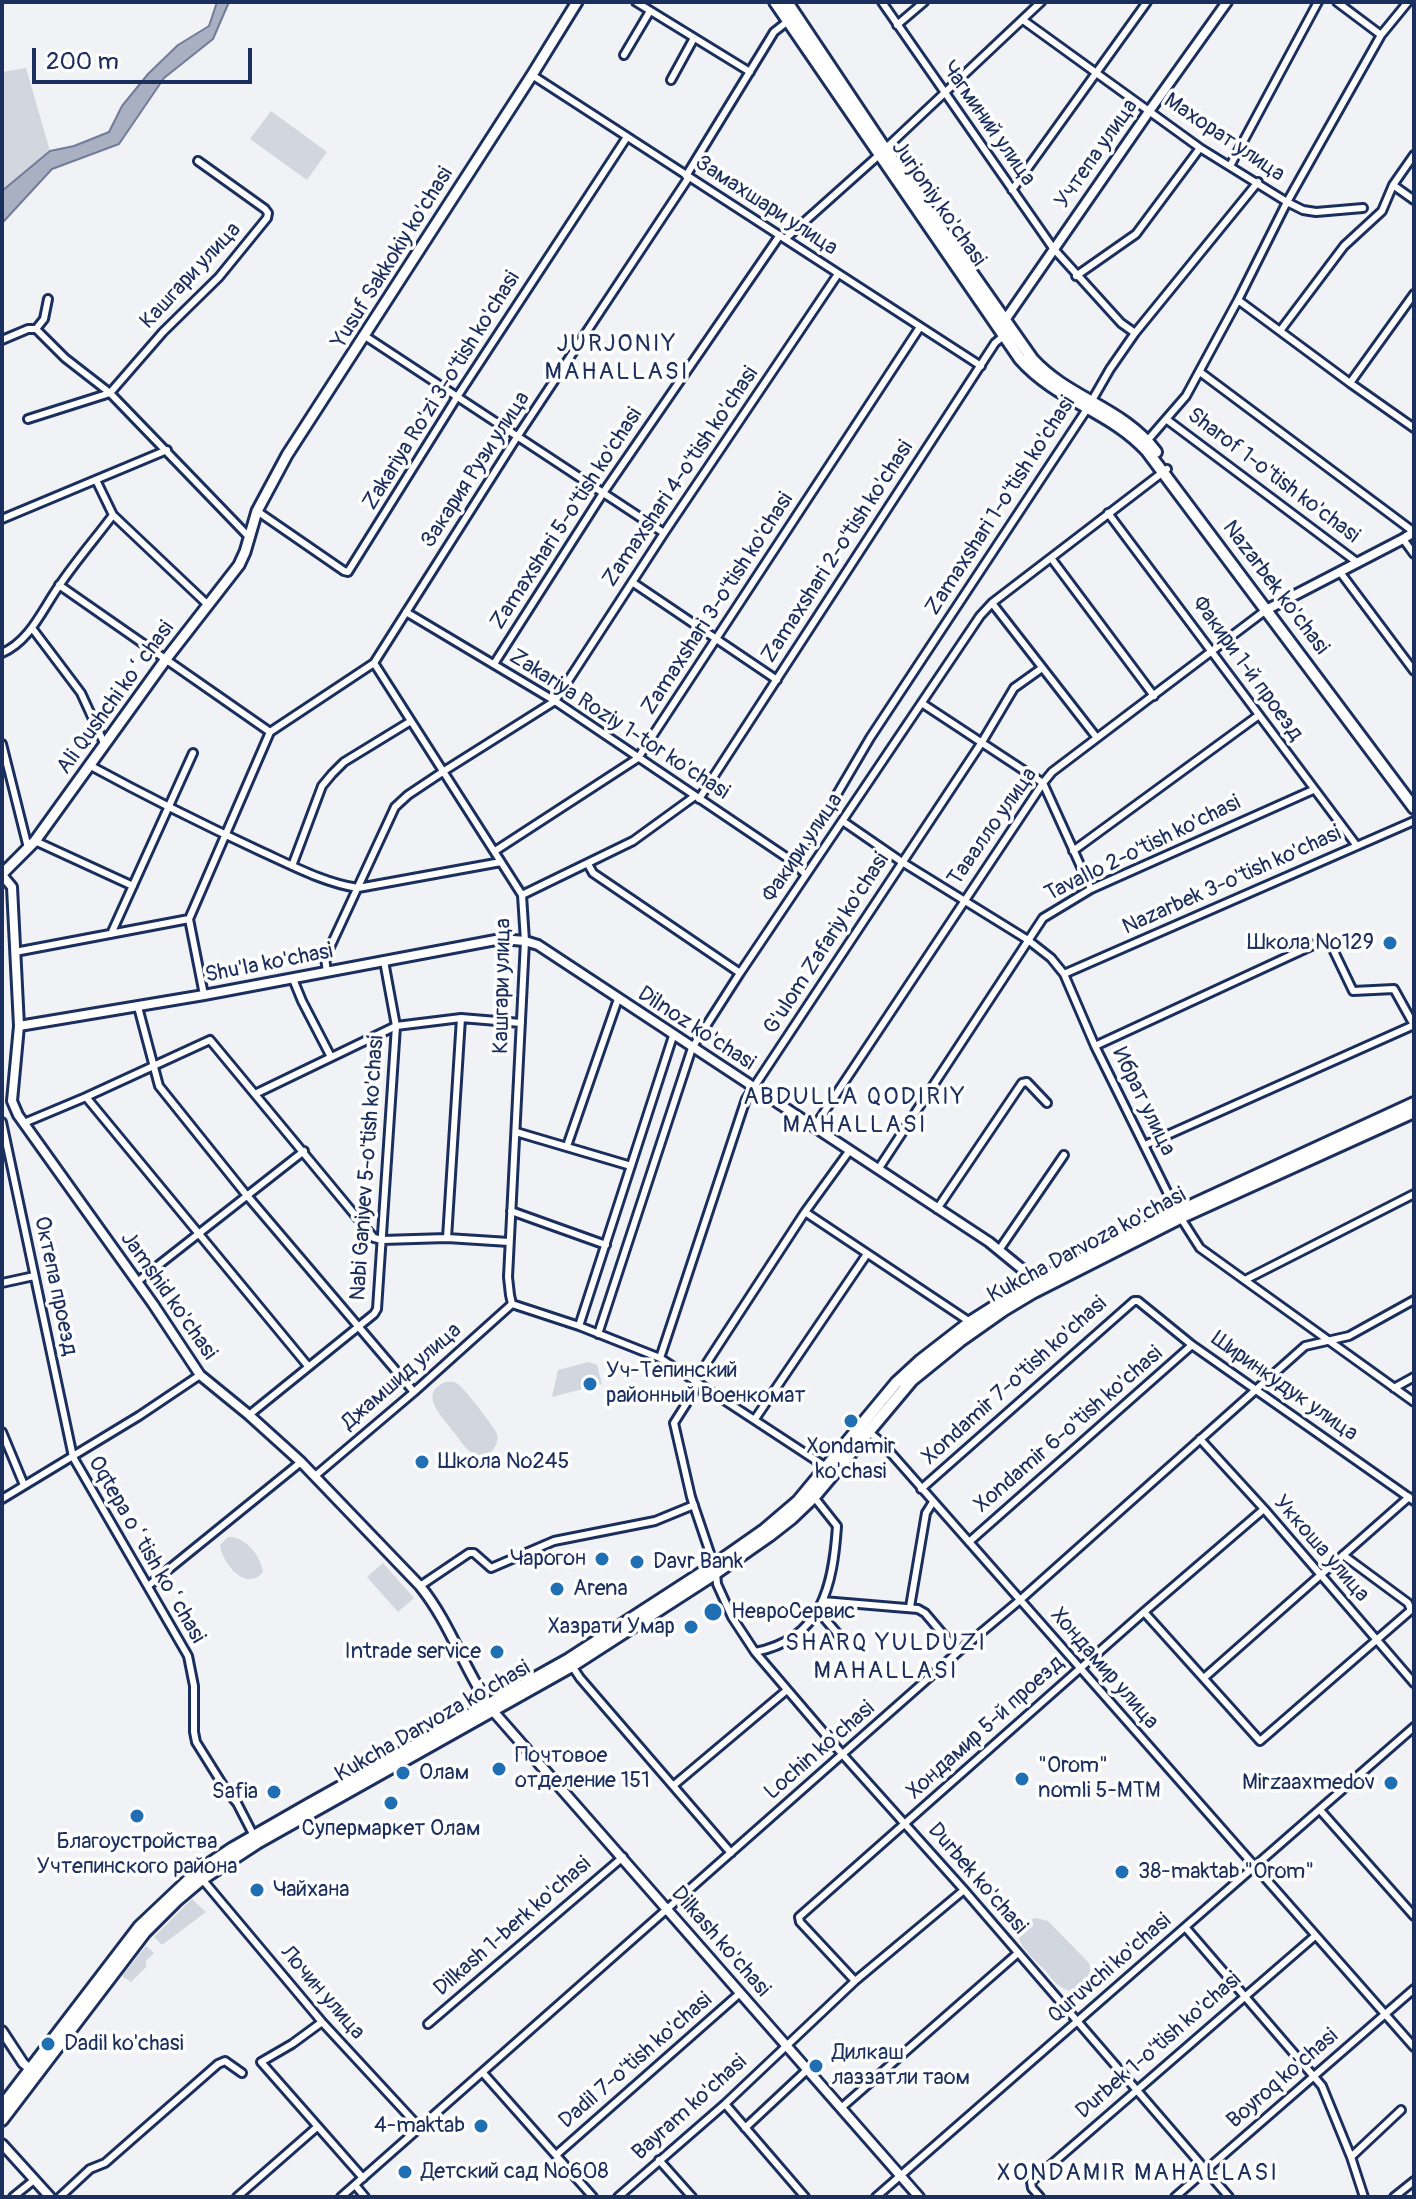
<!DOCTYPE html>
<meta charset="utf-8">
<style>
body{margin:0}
#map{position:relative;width:1416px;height:2199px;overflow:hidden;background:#f1f2f5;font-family:Pangolin,sans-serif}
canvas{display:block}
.frame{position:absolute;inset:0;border:4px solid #1b2f5e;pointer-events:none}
.scale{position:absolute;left:32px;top:48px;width:220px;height:36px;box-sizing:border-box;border:4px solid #1b2f5e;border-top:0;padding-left:10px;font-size:24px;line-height:28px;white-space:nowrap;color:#1b2f5e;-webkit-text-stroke:6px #fff;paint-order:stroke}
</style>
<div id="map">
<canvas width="1416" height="2199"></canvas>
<div class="frame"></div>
<div class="scale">200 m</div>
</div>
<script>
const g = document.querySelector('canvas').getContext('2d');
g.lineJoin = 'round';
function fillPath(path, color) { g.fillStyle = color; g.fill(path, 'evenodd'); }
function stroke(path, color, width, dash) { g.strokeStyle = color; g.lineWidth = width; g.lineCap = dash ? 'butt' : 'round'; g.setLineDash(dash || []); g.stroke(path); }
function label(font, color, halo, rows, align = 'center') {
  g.font = font + ' Pangolin,sans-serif'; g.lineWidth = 7; g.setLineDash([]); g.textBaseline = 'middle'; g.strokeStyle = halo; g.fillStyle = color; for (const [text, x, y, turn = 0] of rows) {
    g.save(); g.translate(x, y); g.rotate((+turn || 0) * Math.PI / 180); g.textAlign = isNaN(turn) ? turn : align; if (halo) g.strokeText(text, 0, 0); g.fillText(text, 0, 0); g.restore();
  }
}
fillPath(new Path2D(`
 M26,68L50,151L2,191V72Z
 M271,111L327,152L307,180L250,139Z
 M589,1362L597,1365L602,1384L552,1397L558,1370Z
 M446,1382C452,1382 453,1381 458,1384C464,1388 495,1428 497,1434C499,1439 496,1447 492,1451C487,1455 480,1456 474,1454C466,1451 459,1438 453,1431C442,1416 417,1393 446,1382Z
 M228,1537C245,1536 261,1556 263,1572C246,1593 222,1563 220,1545Z
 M383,1563L414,1598L398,1612L367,1577Z
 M192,1899L206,1912L162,1945L154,1937Z
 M1036,1918L1048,1921L1089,1963C1093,1977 1084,1994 1067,1990C1058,1988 1050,1976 1044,1969C1030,1956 999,1929 1036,1918Z
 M146,1946L154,1953L146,1961V1967L131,1982L122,1976Z`), '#d2d6df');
const water = new Path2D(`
 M217,2H229L213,39L164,78L119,144L52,169L4,221H2V191L50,151L74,146L109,132L122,106L148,74L178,45L209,26Z`);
fillPath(water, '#a8b0c2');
stroke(water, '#707c9a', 2);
const minor = new Path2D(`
 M636,2L750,72
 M882,2L1053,248L1121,323L1135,333
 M1337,2L1381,35
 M1023,20L1200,148L1287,202L1303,210L1316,212L1363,208
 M897,25L924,2
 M624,55L650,11
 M532,75L981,366
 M671,80L694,38
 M885,149L1041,2
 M1230,166L1318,2
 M686,176L774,32L788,21
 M1393,185L1414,200
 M1012,190L1147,2
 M785,239L879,155
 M1076,276L1136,234L1200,148
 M1238,300L1350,383L1414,428
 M36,329L44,319L48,299
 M1280,331L1344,246L1382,211L1393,185L1414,155
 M365,336L664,533
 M2,340L28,329H36L65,358L110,393L249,537
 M1200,372L1414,532
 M1350,383L1414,294
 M28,419L110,393L163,332L219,277L267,218L268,213L265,209L198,161
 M1166,419L1358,563
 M1147,441L1186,396L1238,300L1287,202L1381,35L1408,2
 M257,511L344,571L348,572L457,397L627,137
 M1108,513L1357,846
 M113,515L208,605
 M2,519L167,450
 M1403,539L1414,554
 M1051,558L1154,696
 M1340,572L1414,671
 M632,582L777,680
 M59,585L270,732
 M992,603L1097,738
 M406,612L555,701L792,861L806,875
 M32,628L81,693L104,743
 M2,653C30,641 42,610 59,586C75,562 95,539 113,515L96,480
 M374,663L522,895L525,941L508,1277L510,1295L512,1304
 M494,664L603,493L780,235
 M923,704L1043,783L1091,889
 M2,744L28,848
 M89,765C146,796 202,824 260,851C291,865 324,883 358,888L501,862
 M699,799L995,343L1006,334
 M844,822L902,862L1028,940L1051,958L1064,974L1095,1046L1177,1212L1200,1248L1414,1402
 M35,841L133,886
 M495,851L638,758L920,327
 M1073,851L1259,715
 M792,861L833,801L870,738L1087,409L1110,369L1135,333L1258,182
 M588,864L593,873L740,973
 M292,866L322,786L332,774L344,762L411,721
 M522,895L633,841L695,796
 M111,934L193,753
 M15,952L189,919
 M327,972L325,958L395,807L408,795L444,771L555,701L664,533L838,274
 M1064,974L1414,821
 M293,979L302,1001L331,1057
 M204,995L189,919L270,732L374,663L517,437L689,177
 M138,1007L159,1086L244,1192L414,1392
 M1095,1046L1322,941L1330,943L1353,991L1394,989L1414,1025
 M255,1094L396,1026L461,1018L521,1023
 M86,1097L308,1366
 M2,1122L73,1457L188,1656L194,1686V1732L196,1742L226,1790L237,1803L255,1838
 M24,1123L86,1097L210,1040L374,1238L382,1240L447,1238L509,1242
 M815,1126L1043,783L1052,772L1266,610
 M516,1132L631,1166
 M1145,1145L1414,1025
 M567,1146L618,999
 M879,1168L1043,918L1091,889L1313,790
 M937,1209L1022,1083L1027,1082L1047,1103
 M511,1211L606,1245
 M805,1212L970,1322
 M447,1238L461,1018
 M999,1250L1064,1155
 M1245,1280L1414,1194
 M137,1282L304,1151
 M2,1283L34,1276
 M512,1304L579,1326L660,1358L826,1467
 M579,1326L673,1036
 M598,1334L692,1048L740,973L980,616L992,603L1167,469
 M660,1358L746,1099L982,742L1014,688L1042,668
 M1394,1388L1414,1377
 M249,1415L374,1314L377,1309L396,1026L384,961
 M755,1419L867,1254
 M2,1432L24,1485
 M869,1432L882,1443L1414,2047
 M1200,1439L1264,1509L1414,1683
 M315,1476L414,1392L512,1304
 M921,1489L1134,1301H1138L1192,1345L1414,1501
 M2,1499L139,1416L200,1375
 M969,1542L1192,1345
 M714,1565L691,1497L674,1423L695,1390V1381L805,1212L850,1150
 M716,1573L717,1584L732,1617L755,1652L843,1755L964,1890L1229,2197
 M148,1586L301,1462
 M420,1586L469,1553H474L491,1568L554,1541L655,1521L694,1505
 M823,1601L918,1609L925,1613L958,1652
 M910,1607L926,1513L933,1502
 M819,1612L848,1646
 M1144,1612L1260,1741L1411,1610L1408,1603L1343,1555
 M755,1652C822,1639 833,1586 837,1526L814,1497
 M572,1666L580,1678L731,1853
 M1205,1677L1409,1497
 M674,1785L787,1690
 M1320,1810L1414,1916
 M202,1879L322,2022L420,2128
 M1185,1927L1322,2086L1351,2157L1364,2197
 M855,1981L800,1922L799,1917L1144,1612L1264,1509
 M322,2022L292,2044L261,2062L363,2178
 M428,2024L623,1857
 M483,2073L593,2197
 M725,2104L805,2197
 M841,2108L1018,1953
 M745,2128L808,2069
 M556,2155L740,1993
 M1351,2157L1401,2110
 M659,2160L692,2197
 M355,2185L365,2197
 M13,2197L34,2180
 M60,2197L90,2169L105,2163L218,2064L225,2061L242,2073
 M237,2197L317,2127
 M341,2197L958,1652L1020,1600L1305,1346L1349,1336L1414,1300
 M618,2197L725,2104L855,1981L964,1890
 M876,2197L1414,1727
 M1040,2197L1032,2188L1031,2182L1315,1936
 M1175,2197L1414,1989
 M1394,2197L1414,2181`);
const tertiary = new Path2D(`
 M1003,323L1150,110L1227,2
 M1266,610L1403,539L1414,532
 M2,875L12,887L19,1026L12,1101L18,1115L153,1304L200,1375L249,1415L301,1462L420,1586C450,1623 463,1667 489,1705
 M19,1026L204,995L501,939L525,941L538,945L989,1242L1022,1269L1032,1288
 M493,1711L919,2197
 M2,2031L23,2063L30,2069
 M2,2144L50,2197`);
const secondary = new Path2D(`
 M2,874L35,841L166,659L239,565L245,552L257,511L287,455L532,75L577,2`);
const primary = new Path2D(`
 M775,2L1020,359C1057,401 1111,411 1147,451L1414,808
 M787,2L885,149L1033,360C1069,399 1123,408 1156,452
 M2,2106L139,1927L196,1873L233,1848L308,1805L569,1659L714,1565L764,1530L798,1501L896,1383L921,1360L970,1322L1030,1284L1177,1212L1414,1103
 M2,2120L145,1932L176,1901L202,1879L257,1843L572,1666L716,1573L769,1536L792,1518L814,1497L912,1380L960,1341L1004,1310L1034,1292L1180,1218L1414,1112`);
stroke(minor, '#1b2f5e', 12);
stroke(tertiary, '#1b2f5e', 14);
stroke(secondary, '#1b2f5e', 15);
stroke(primary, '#1b2f5e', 16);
stroke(minor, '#fff', 6);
stroke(tertiary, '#fff', 8);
stroke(secondary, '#fff', 9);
stroke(primary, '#fff', 10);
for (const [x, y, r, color] of [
 [1390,943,8,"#1f6fb2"],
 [590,1384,8,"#1f6fb2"],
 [851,1421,8,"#1f6fb2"],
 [422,1462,8,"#1f6fb2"],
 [602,1559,8,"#1f6fb2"],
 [637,1562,8,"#1f6fb2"],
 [557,1589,8,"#1f6fb2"],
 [713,1612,10,"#1f6fb2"],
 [691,1627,8,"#1f6fb2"],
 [497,1652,8,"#1f6fb2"],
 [499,1769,8,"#1f6fb2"],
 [403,1773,8,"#1f6fb2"],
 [1022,1779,8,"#1f6fb2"],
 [1391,1783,8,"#1f6fb2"],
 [274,1792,8,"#1f6fb2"],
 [391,1803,8,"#1f6fb2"],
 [137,1816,8,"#1f6fb2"],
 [1122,1872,8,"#1f6fb2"],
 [257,1890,8,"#1f6fb2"],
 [48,2044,8,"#1f6fb2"],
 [816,2066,8,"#1f6fb2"],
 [481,2126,8,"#1f6fb2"],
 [405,2172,8,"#1f6fb2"]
]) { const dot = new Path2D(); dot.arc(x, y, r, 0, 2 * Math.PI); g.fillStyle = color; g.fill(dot); stroke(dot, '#fff', 3); }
label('22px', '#1b2f5e', '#fff', [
 ["Чагминий улица",988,124,55],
 ["Махорат улица",1224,138,34],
 ["Учтепа улица",1097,154,-55],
 ["Jurjoniy ko'chasi",938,204,55],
 ["Замахшари улица",766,206,33],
 ["Yusuf Sakkokiy ko'chasi",393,258,-58],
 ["Кашгари улица",191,276,-47],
 ["Zakariya Ro'zi 3-o'tish ko'chasi",442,391,-58],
 ["Закария Рузи улица",476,470,-57],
 ["Sharof 1-o'tish ko'chasi",1273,476,37],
 ["Zamaxshari 4-o'tish ko'chasi",681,477,-56],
 ["Zamaxshari 1-o'tish ko'chasi",1001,506,-57],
 ["Zamaxshari 5-o'tish ko'chasi",567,519,-57],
 ["Zamaxshari 2-o'tish ko'chasi",838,552,-57],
 ["Nazarbek ko'chasi",1275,588,53],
 ["Zamaxshari 3-o'tish ko'chasi",718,604,-57],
 ["Факири 1-й проезд",1247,669,54],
 ["Ali Qushchi koʻchasi",116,698,-54],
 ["Zakariya Roziy 1-tor ko'chasi",619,725,33],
 ["Тавалло улица",993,827,-55],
 ["Факири улица",803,848,-56],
 ["Tavallo 2-o'tish ko'chasi",1143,849,-26],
 ["Nazarbek 3-o'tish ko'chasi",1232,881,-24],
 ["G'ulom Zafariy ko'chasi",827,944,-57],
 ["Shu'la ko'chasi",269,964,-11],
 ["Кашгари улица",503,986,-89],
 ["Dilnoz ko'chasi",696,1029,33],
 ["Ибрат улица",1143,1102,64],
 ["Nabi Ganiyev 5-o'tish ko'chasi",368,1168,-86],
 ["Kukcha Darvoza ko'chasi",1087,1246,-28],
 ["Октепа проезд",55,1286,78],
 ["Jamshid ko'chasi",168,1296,55],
 ["Джамшид улица",402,1377,-41],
 ["Xondamir 7-o'tish ko'chasi",1015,1381,-42],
 ["Ширинкудук улица",1284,1387,35],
 ["Xondamir 6-o'tish ko'chasi",1069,1430,-41],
 ["Уккоша улица",1321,1549,49],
 ["Oqtepa oʻtish koʻchasi",146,1550,60],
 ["Хондамир улица",1104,1669,49],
 ["Kukcha Darvoza ko'chasi",433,1722,-30],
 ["Хондамир 5-й проезд",986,1728,-42],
 ["Lochin ko'chasi",820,1751,-41],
 ["Durbek ko'chasi",977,1879,49],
 ["Dilkash 1-berk ko'chasi",513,1927,-41],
 ["Dilkash ko'chasi",720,1942,49],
 ["Quruvchi ko'chasi",1110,1969,-41],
 ["Лочин улица",322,1993,49],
 ["Durbek 1-o'tish ko'chasi",1159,2046,-41],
 ["Dadil 7-o'tish ko'chasi",636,2061,-41],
 ["Boyroq ko'chasi",1283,2079,-41],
 ["Bayram ko'chasi",690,2108,-42]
]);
label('22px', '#1b2f5e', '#fff', [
 ["Школа №129",1374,943,"right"],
 ["Уч-Тепинский",606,1371],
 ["районный Военкомат",606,1396],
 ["Xondamir",851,1447,"center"],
 ["ko'chasi",851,1472,"center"],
 ["Школа №245",438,1462],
 ["Чарогон",586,1559,"right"],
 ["Davr Bank",653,1562],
 ["Arena",573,1589],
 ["НевроСервис",731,1612],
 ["Хазрати Умар",675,1627,"right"],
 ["Intrade service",481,1652,"right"],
 ["Почтовое",515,1756],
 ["отделение 151",515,1781],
 ["\"Orom\"",1038,1766],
 ["nomli 5-MTM",1038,1791],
 ["Олам",419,1773],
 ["Mirzaaxmedov",1375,1783,"right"],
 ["Safia",258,1792,"right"],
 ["Супермаркет Олам",391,1829,"center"],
 ["Благоустройства",137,1842,"center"],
 ["Учтепинского района",137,1867,"center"],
 ["38-maktab \"Orom\"",1138,1872],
 ["Чайхана",273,1890],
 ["Dadil ko'chasi",64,2044],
 ["Дилкаш",832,2053],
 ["лаззатли таом",832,2078],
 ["4-maktab",465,2126,"right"],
 ["Детский сад №608",421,2172]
], 'left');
g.letterSpacing = '2px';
label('24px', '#1b2f5e', '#fff', [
 ["JURJONIY",617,345],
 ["MAHALLASI",617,373],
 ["ABDULLA QODIRIY",855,1098],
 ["MAHALLASI",855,1126],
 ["SHARQ YULDUZI",886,1644],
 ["MAHALLASI",886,1672],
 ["XONDAMIR MAHALLASI",1138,2174]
]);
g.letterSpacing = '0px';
</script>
